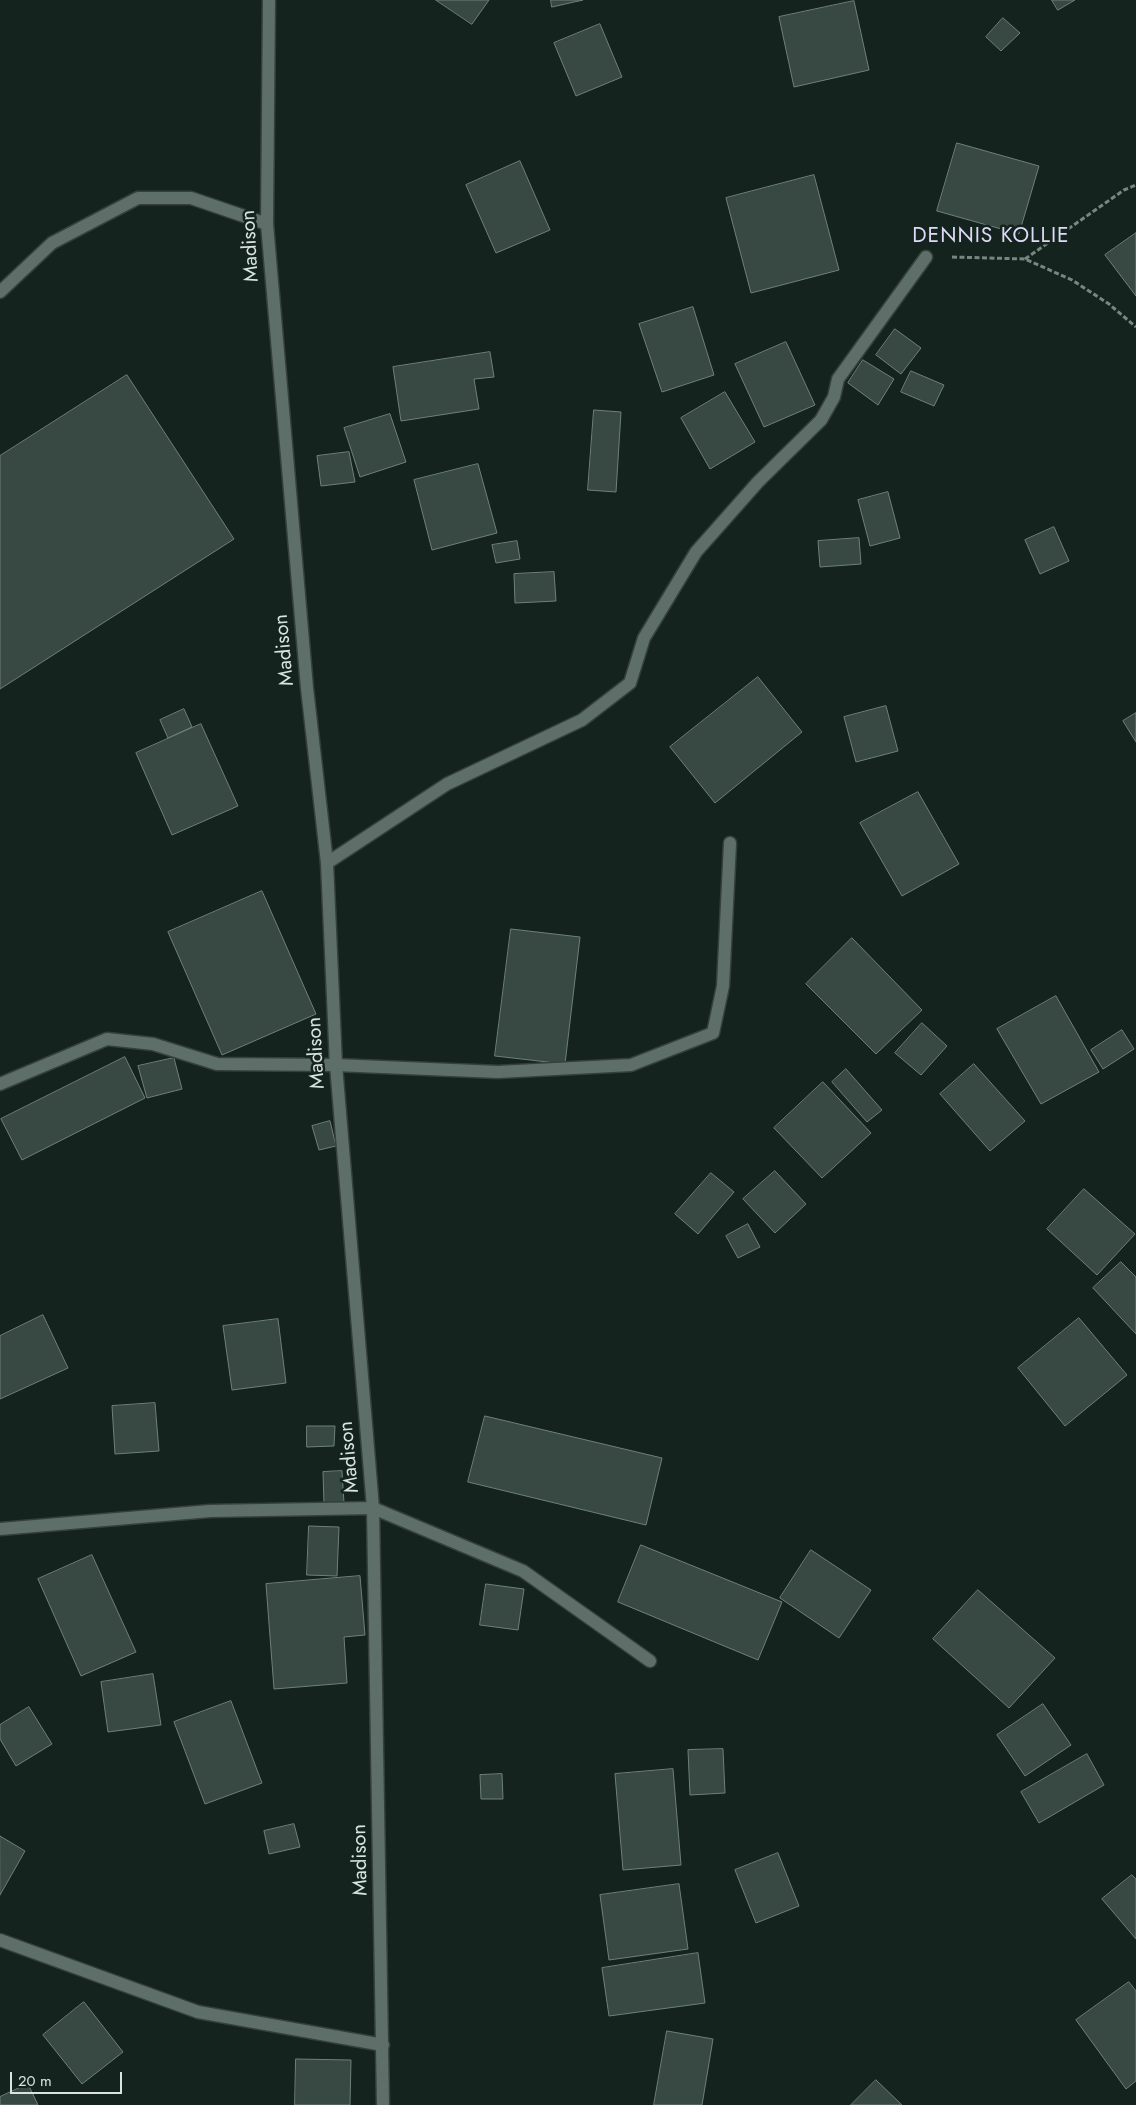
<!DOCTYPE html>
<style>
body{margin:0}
#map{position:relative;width:1136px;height:2105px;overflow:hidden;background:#14231e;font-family:Jost,sans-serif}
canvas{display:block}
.scale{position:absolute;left:10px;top:2072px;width:112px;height:22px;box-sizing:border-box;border:2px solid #d9e3df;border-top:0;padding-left:6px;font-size:15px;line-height:18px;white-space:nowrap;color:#d9e3df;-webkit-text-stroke:4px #14231e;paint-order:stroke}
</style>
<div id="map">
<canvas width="1136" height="2105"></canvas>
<div class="scale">20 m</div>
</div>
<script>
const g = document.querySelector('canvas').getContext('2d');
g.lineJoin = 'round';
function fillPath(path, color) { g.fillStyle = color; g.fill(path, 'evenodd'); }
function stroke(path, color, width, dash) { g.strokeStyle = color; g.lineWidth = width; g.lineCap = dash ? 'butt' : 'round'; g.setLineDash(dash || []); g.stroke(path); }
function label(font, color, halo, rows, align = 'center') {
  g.font = font + ' Jost,sans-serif'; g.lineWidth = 5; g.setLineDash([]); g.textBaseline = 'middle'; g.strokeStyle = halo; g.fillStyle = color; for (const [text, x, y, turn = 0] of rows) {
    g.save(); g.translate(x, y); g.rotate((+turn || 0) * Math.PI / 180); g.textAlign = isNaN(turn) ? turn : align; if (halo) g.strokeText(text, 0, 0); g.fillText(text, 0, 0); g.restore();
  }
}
const building = new Path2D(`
 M436,0H489L472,24Z
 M551,0H583L552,7Z
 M1052,0H1075L1058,10Z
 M854,1L869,70L794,87L779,17Z
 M1003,18L1020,33L1001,51L986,37Z
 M600,24L622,77L576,96L554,43Z
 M957,143L1039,166L1019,234L937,211Z
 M520,161L550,230L496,253L466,185Z
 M814,175L839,270L751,293L726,198Z
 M1136,233V296L1105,255Z
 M693,307L714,375L662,392L639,324Z
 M895,329L921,348L901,374L876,355Z
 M786,342L815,405L764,427L735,364Z
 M490,352L494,377L474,379L479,409L401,421L393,367Z
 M863,360L894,379L878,405L848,383Z
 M911,371L944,385L934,406L901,392Z
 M127,375L234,539L0,689V456Z
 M725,392L755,442L710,469L681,418Z
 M594,410L621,412L616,492L588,490Z
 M390,414L406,462L360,477L344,428Z
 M349,452L355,482L321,486L317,456Z
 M478,464L497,533L432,550L414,480Z
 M888,492L900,538L870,546L858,500Z
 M1054,527L1069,561L1040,574L1025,540Z
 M859,538L861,564L820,567L818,541Z
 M517,541L520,559L496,563L492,545Z
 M554,572L556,601L515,603L514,574Z
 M758,677L802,732L715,803L670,747Z
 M886,706L898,751L856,762L844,717Z
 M184,709L192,727L168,738L160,720Z
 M1136,713V742L1123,721Z
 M201,724L238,806L172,835L136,753Z
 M918,792L959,864L902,896L860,823Z
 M262,891L316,1014L222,1055L168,932Z
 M511,929L580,937L565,1064L495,1056Z
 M852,938L922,1010L876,1054L806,984Z
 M1056,996L1099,1072L1041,1104L997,1029Z
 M922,1023L947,1046L921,1075L895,1053Z
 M1122,1030L1134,1049L1103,1069L1091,1050Z
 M125,1057L145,1098L22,1160L1,1119Z
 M174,1058L182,1089L147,1098L138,1066Z
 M974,1064L1025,1121L990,1151L940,1094Z
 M846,1069L882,1110L867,1122L832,1082Z
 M823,1082L871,1133L822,1178L774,1128Z
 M330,1121L336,1146L319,1150L312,1126Z
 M775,1171L806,1204L775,1233L743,1199Z
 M711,1173L734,1192L698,1234L675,1214Z
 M1084,1189L1135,1234L1097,1275L1047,1229Z
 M748,1224L760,1247L738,1258L726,1236Z
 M1121,1262L1136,1277V1334L1093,1288Z
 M43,1315L68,1368L0,1399V1336Z
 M1079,1318L1127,1375L1065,1426L1018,1368Z
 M278,1319L286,1383L232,1390L223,1326Z
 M155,1403L159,1451L115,1454L112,1406Z
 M485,1416L662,1458L646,1525L468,1482Z
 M307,1426H335L334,1446L307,1447Z
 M342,1471L344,1503L324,1504L323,1472Z
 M309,1526L339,1527L337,1576L307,1575Z
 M641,1545L782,1602L758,1660L618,1602Z
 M811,1550L871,1590L839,1638L780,1598Z
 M92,1555L136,1652L81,1676L38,1579Z
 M360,1576L365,1635L344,1637L347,1683L274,1689L266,1584Z
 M486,1584L524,1589L518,1630L480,1625Z
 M978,1590L1055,1658L1009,1708L933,1639Z
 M153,1674L161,1725L108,1732L101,1682Z
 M231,1701L262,1783L205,1804L174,1722Z
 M1043,1704L1071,1745L1025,1776L997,1735Z
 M29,1707L52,1744L16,1766L0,1739V1725Z
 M723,1749L725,1793L690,1795L688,1750Z
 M1087,1754L1104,1785L1039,1823L1021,1792Z
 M673,1769L681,1865L623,1870L615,1774Z
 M502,1774L503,1799H481L480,1775Z
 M294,1824L300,1847L269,1854L264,1831Z
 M0,1836L25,1851L0,1895Z
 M778,1853L799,1906L756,1923L735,1870Z
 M1132,1875L1136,1879V1939L1102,1899Z
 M679,1884L688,1949L609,1960L600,1895Z
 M698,1953L705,2003L609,2016L602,1968Z
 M1129,1982L1136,1991V2081L1126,2089L1076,2020Z
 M84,2002L123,2052L82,2084L43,2035Z
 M667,2031L713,2039L702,2105H654Z
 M296,2059L351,2060L350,2105H295Z
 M876,2080L902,2105H851Z
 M28,2084L38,2105H0V2097Z`);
fillPath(building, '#384842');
stroke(building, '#6f807a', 1);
const minor = new Path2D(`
 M0,292L52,243L138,198H191L267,224
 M327,863L447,784L582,720L630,683L644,638L696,552L758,482L821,420L834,397L838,379L926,257
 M0,1084L107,1039L153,1044L217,1064L336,1065L498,1072L631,1065L713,1033L723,986L730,843
 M0,1529L210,1511L373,1508L523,1571L650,1661
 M0,1940L198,2012L383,2045`);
const tertiary = new Path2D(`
 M269,0L267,224L307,688L327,863L336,1065L373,1508L383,2105`);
stroke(minor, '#35403c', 15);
stroke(tertiary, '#35403c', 15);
stroke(new Path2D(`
 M952,257L1025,259L1072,280L1109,304L1136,327
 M1025,259L1124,190L1136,185`), '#798581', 3, [5, 2.5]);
stroke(minor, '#5e6f69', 12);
stroke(tertiary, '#5e6f69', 12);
label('20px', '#d9e3df', '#14231e', [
 ["Madison",251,246,-93],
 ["Madison",285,650,-95],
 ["Madison",317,1053,-93],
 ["Madison",350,1457,-95],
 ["Madison",361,1860,-91]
]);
g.letterSpacing = '1px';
label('21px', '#ded9f6', '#14231e', [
 ["DENNIS KOLLIE",991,237]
]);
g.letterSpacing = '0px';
</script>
